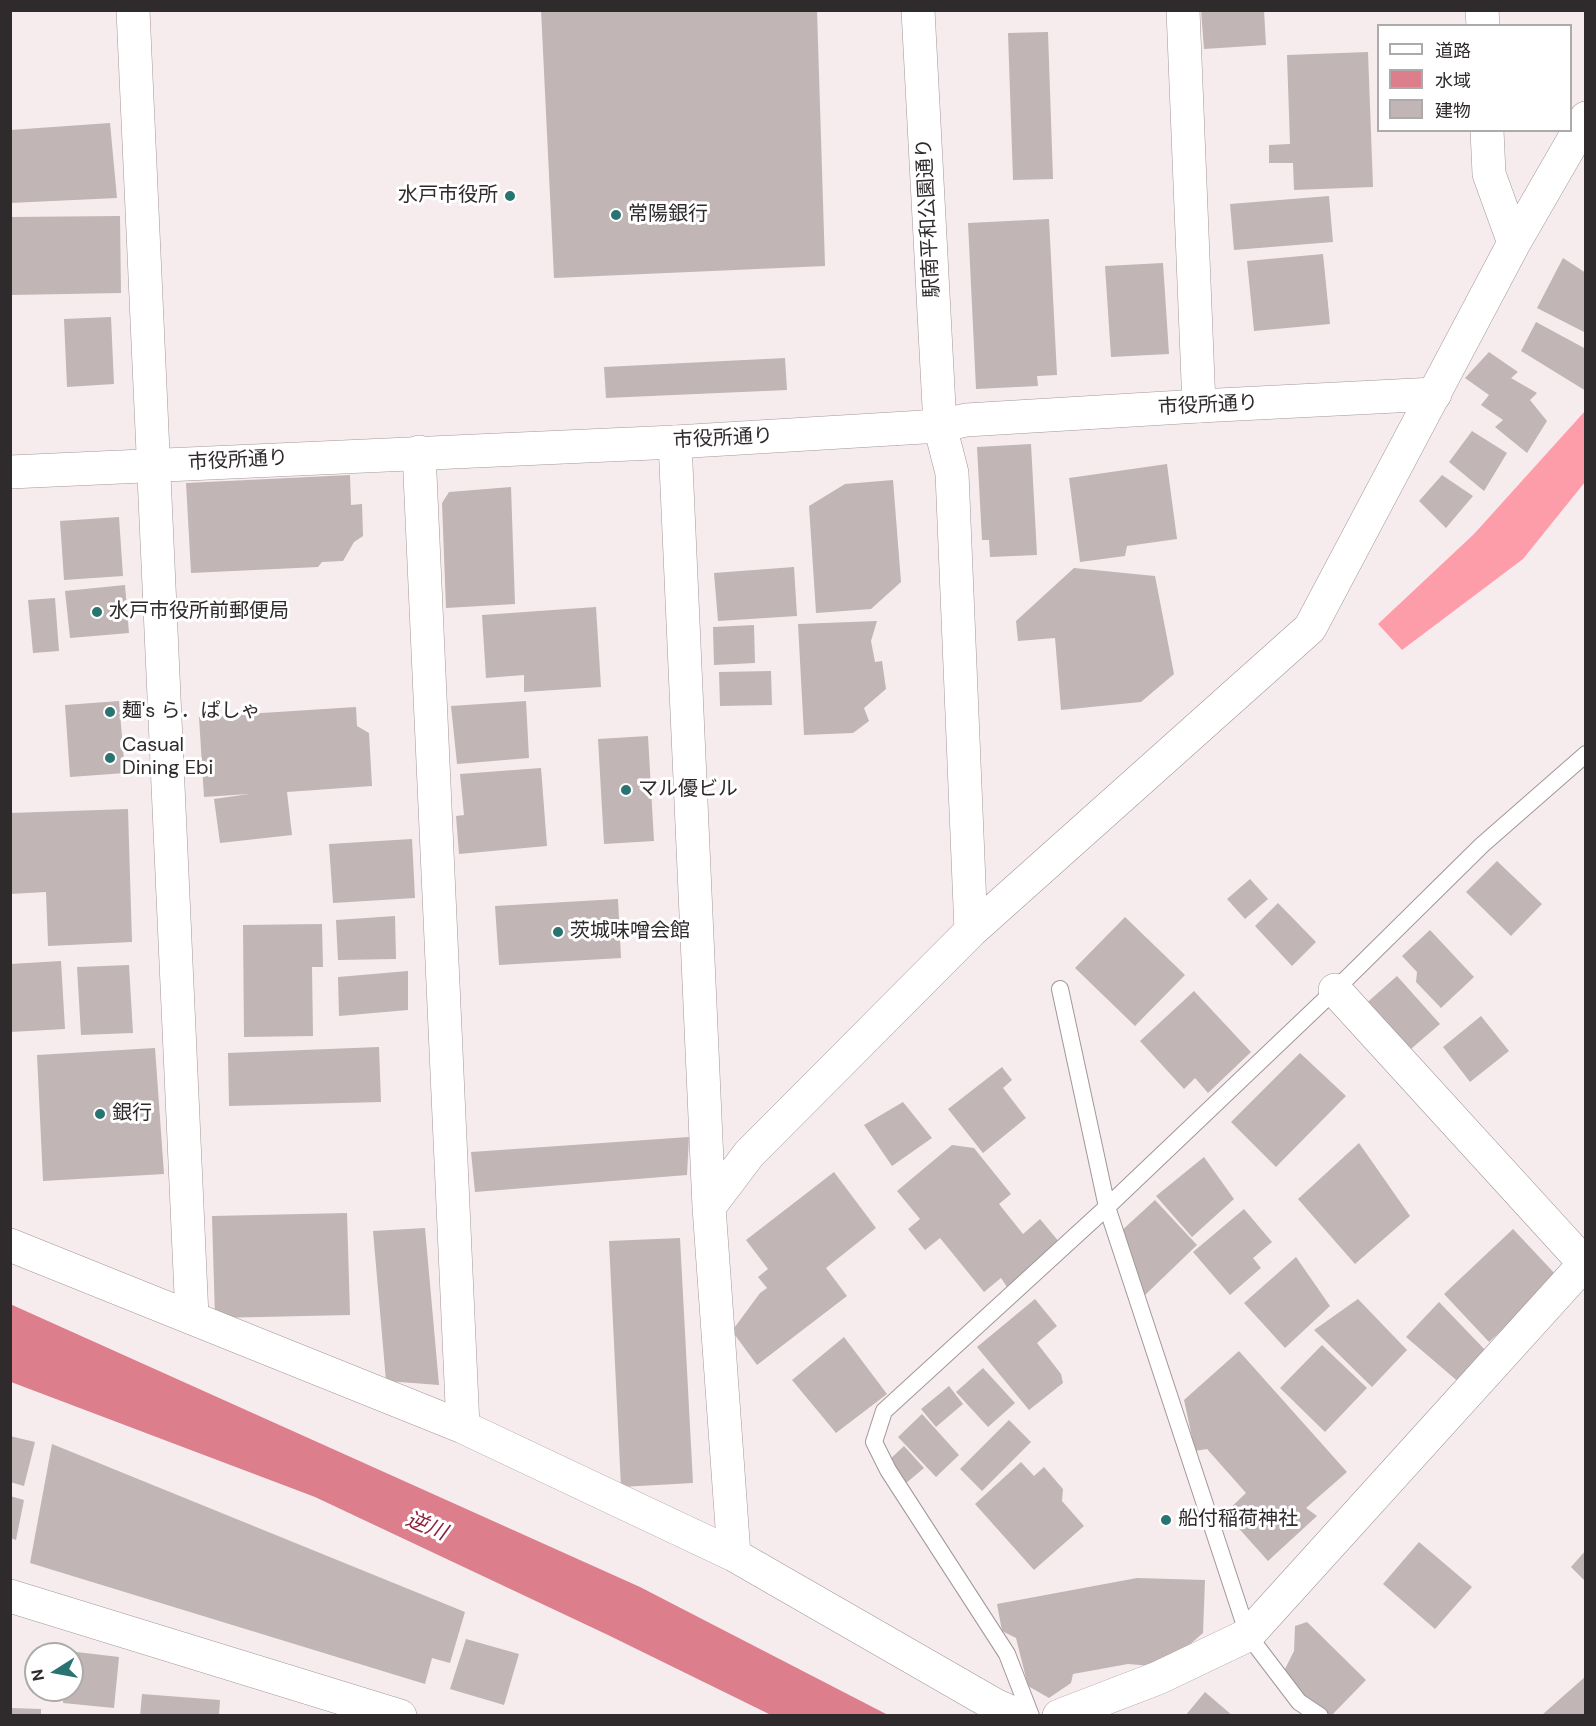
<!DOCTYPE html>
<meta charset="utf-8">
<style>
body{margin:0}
#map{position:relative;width:1596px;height:1726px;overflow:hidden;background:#f7eced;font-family:"DM Sans","Noto Sans JP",sans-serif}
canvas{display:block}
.frame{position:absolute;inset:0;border:12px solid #2f2a2b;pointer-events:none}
.legend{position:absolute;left:1377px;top:24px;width:195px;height:108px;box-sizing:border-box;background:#fff;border:2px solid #acaaaa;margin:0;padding:8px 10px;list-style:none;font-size:18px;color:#2f2a2b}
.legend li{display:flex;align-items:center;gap:12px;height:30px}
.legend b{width:30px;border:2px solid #acaaaa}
.north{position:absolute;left:24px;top:1642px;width:60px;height:60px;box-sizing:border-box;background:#fff;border:2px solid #acaaaa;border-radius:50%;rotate:259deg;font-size:16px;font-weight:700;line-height:24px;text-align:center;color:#2f2a2b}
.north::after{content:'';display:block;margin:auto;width:21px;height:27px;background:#297370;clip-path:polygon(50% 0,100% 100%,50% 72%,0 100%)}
</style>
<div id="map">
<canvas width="1596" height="1726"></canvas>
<div class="frame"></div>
<ul class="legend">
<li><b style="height:8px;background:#fff"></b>道路</li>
<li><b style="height:16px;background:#dc7e8c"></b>水域</li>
<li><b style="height:16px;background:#c1b5b6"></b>建物</li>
</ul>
<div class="north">N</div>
</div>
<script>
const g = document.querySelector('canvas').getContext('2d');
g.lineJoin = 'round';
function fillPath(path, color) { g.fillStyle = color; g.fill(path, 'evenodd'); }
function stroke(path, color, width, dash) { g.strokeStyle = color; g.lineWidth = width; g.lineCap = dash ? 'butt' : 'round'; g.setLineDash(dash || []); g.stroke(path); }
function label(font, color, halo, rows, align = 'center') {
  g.font = font + ' "DM Sans","Noto Sans JP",sans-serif'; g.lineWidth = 6; g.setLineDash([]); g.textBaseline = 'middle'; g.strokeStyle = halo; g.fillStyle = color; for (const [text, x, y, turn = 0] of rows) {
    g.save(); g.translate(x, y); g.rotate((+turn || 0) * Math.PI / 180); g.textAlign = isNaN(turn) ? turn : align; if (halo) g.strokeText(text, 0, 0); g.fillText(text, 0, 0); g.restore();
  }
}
fillPath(new Path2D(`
 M1585,411V482L1523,559L1402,650L1378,624L1474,534Z`), '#fe9daa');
fillPath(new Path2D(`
 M10,1304L640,1587L888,1715H771L608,1635L315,1497L11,1382Z`), '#dc7e8c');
fillPath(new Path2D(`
 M541,10H817L825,266L554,278Z
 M1201,10H1264L1266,45L1204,49Z
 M1048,32L1053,179L1013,180L1008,33Z
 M1368,52L1373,187L1294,190L1293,163H1269V145L1290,144L1287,55Z
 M110,123L117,198L10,203V130Z
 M1329,196L1333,242L1234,250L1230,204Z
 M120,216L121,293L10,295V217Z
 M1049,219L1057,375L1037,376L1038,386L976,389L968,223Z
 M1323,254L1330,324L1254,331L1247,261Z
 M1563,258L1586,273V333L1537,308Z
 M1163,263L1169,354L1111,357L1105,266Z
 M111,317L114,384L67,387L64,319Z
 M1536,322L1586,349V391L1521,351Z
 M1489,352L1518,372L1511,378L1537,393L1530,400L1547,421L1527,453L1495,427L1503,420L1481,405L1489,395L1465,378Z
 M785,358L787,390L606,398L604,367Z
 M1472,431L1507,453L1484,491L1449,462Z
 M1031,444L1037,555L990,557L989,540H982L977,447Z
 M1167,464L1177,539L1127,546L1125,556L1080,562L1069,478Z
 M350,475L351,505L362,504L363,536L354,542L343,561L322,562L318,567L191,573L186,483Z
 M1442,475L1473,496L1446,528L1419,501Z
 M893,480L901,582L871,609L816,613L809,506L845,484Z
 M511,487L515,604L446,608L442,503L449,492Z
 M119,517L123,576L64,580L60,521Z
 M794,567L797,616L718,621L714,573Z
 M1074,568L1155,576L1174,674L1141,702L1061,710L1055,638L1018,641L1016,621Z
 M125,585L129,633L70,638L65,591Z
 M55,598L59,651L33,653L28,600Z
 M596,607L601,687L524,692V675L486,678L482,615Z
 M877,621L871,641L875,662L882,661L886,689L864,708L869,721L853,733L804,735L798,624Z
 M754,625L755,663L714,665L713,627Z
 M771,671L772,705L720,706L719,672Z
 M119,701L125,773L70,777L65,705Z
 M526,701L529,758L457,764L451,706Z
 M356,707L357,726L369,733L372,786L287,792L292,835L220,843L214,799L249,794L204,797L199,717Z
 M648,736L654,841L604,844L598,739Z
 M541,768L547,846L459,854L456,816L464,815L460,774Z
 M128,809L132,942L48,946L46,892L10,894V813Z
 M412,839L415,898L333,903L329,844Z
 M1497,861L1542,904L1511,936L1466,892Z
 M1250,879L1268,899L1245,919L1227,899Z
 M618,899L621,958L499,965L495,906Z
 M1278,903L1316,942L1292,966L1255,926Z
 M395,916L396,959L338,960L336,920Z
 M1125,917L1185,975L1135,1026L1075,968Z
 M322,924L323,967H312L313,1036L244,1037L243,925Z
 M1430,930L1474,977L1441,1008L1416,982L1417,972L1402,956Z
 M61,961L65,1029L10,1032V964Z
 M129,965L133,1033L81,1035L77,967Z
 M408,971V1010L339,1016L338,977Z
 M1397,976L1440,1024L1404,1055L1362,1007Z
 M1194,991L1251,1052L1208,1093L1195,1078L1184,1089L1140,1041Z
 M1481,1016L1509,1051L1470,1082L1443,1047Z
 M379,1047L381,1102L229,1106L228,1053Z
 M155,1048L164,1174L43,1181L37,1055Z
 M1300,1053L1346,1096L1276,1167L1231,1122Z
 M1002,1067L1012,1080L1003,1088L1026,1118L983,1153L948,1109Z
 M903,1102L932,1138L892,1166L864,1125Z
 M689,1137L687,1175L475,1192L471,1152Z
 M1359,1143L1410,1216L1355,1264L1298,1199Z
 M952,1145L974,1148L1011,1194L999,1204L1023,1234L1040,1219L1060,1243L1007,1287L1001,1278L984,1292L940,1238L925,1250L908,1229L920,1219L897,1191Z
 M1204,1157L1234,1199L1192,1237L1156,1196Z
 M834,1172L876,1228L826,1268L847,1296L757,1365L732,1331L760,1293L767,1288L758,1277L768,1269L746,1240Z
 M1155,1200L1197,1245L1144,1296L1119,1233Z
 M1244,1209L1272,1242L1253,1258L1261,1268L1230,1295L1193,1252Z
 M347,1213L350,1315L215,1318L212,1216Z
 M425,1228L439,1385L386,1381L373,1231Z
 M1513,1229L1558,1277L1489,1342L1444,1294Z
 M680,1238L693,1483L621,1487L609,1241Z
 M1296,1257L1330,1306L1285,1348L1244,1303Z
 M1035,1299L1057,1326L1037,1343L1061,1374L1063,1383L1029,1410L977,1347Z
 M1358,1299L1407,1350L1372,1387L1314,1330Z
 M1439,1302L1488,1353L1461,1384L1406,1337Z
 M844,1337L887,1394L836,1433L792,1380Z
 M1322,1345L1367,1388L1325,1432L1280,1388Z
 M1239,1351L1347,1472L1306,1508L1317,1516L1268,1561L1225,1513L1246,1493L1207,1449L1195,1451L1184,1400Z
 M983,1368L1015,1403L988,1427L956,1392Z
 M949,1386L963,1404L936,1427L921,1409Z
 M922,1414L959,1455L936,1477L898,1437Z
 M1009,1420L1031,1442L982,1491L960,1469Z
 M10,1436L35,1442L24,1486L10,1482Z
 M52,1444L465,1612L450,1663L432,1658L425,1684L30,1563Z
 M904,1446L924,1468L905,1484L886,1463Z
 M1021,1462L1034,1476L1044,1467L1063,1489L1062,1501L1084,1526L1034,1570L975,1504Z
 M10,1496L24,1500L16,1540L10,1538Z
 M1419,1542L1472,1587L1435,1629L1383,1584Z
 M1586,1550V1582L1571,1567Z
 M1137,1578L1205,1580L1203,1633L1164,1667L1128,1664L1073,1674L1071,1683L1049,1698L1028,1686L1016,1638L1002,1631L997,1604Z
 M1307,1622L1366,1680L1331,1716H1325L1283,1673L1294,1651L1295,1626Z
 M466,1639L519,1654L504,1705L450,1689Z
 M68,1651L119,1657L114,1708L63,1703L64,1690H72V1654H67Z
 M1586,1676V1716H1545L1543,1714Z
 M1205,1692L1233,1716H1185Z
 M142,1694L220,1700L219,1716H140Z
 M10,1708L41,1709V1716H10Z`), '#c1b5b6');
const lane = new Path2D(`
 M1060,989L1107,1207L1248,1635L1299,1702L1320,1716
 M1031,1716L1007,1654L888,1470L874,1442L884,1411L1107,1207L1335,990L1482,845L1586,754`);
const street = new Path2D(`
 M133,10L192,1317
 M1183,10L1199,406
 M1482,10L1483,26
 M1487,130L1489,174L1514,243
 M940,426L952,473L971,931
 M675,442L709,1207
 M419,452L463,1427
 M1335,990L1586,1265
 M10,1245L463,1427L734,1555L995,1705L1020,1716
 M734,1555L709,1207L749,1154L971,931L1310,628L1514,243L1586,118
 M10,1596L400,1716
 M1059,1716L1158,1678L1248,1635L1586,1262`);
const secondary = new Path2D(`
 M918,10L940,426
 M10,472L675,442L940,426L966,420L1199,406L1435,394`);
stroke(lane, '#a29798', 18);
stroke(street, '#a29798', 34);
stroke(secondary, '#a29798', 34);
stroke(lane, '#fff', 16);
stroke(street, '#fff', 33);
stroke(secondary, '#fff', 33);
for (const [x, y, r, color] of [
 [510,196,6,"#297370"],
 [616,215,6,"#297370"],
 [97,612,6,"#297370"],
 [110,712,6,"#297370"],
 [110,758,6,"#297370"],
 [626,790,6,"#297370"],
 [558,932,6,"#297370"],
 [100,1114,6,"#297370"],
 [1166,1520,6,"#297370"]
]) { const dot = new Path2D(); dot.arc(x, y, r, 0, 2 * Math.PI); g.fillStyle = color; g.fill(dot); stroke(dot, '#fff', 2); }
label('20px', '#2f2a2b', '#fff', [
 ["水戸市役所",498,196,"right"],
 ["常陽銀行",628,215],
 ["水戸市役所前郵便局",109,612],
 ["麺's ら．ぱしゃ",122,712],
 ["Casual",122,746],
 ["Dining Ebi",122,769],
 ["マル優ビル",638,790],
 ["茨城味噌会館",570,932],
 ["銀行",112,1114],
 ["船付稲荷神社",1178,1520]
], 'left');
label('20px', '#2f2a2b', '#fff', [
 ["駅南平和公園通り",929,218,-93],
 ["市役所通り",1208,406,-3],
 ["市役所通り",723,439,-3],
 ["市役所通り",238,461,-3]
]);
label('italic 21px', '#91223e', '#fff', [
 ["逆川",426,1527,22]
]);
</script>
